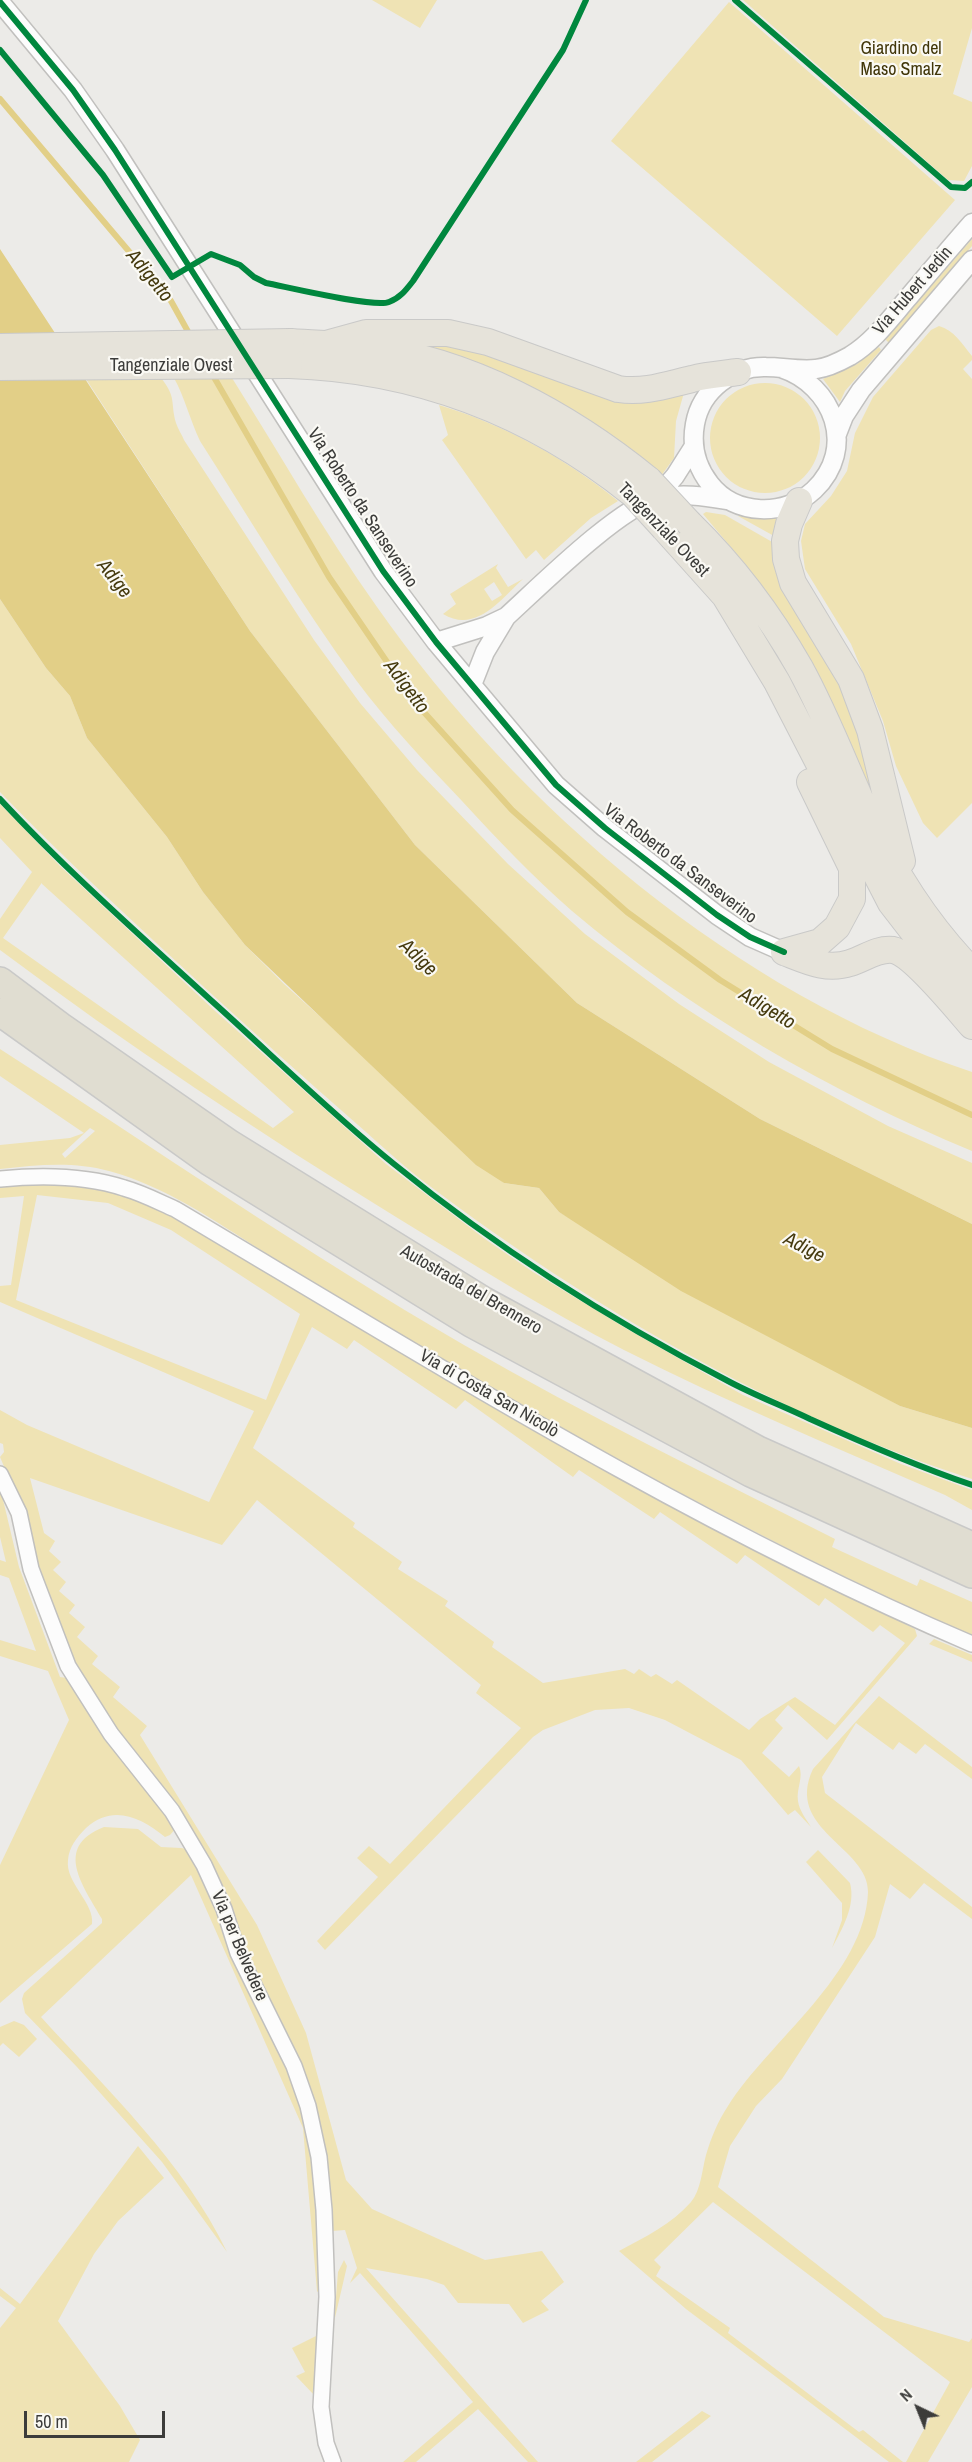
<!DOCTYPE html>
<meta charset="utf-8">
<style>
body{margin:0}
#map{position:relative;width:972px;height:2462px;overflow:hidden;background:#ecebe8;font-family:"Archivo Narrow",sans-serif}
canvas{display:block}
.north{position:absolute;left:888px;top:2378px;width:60px;height:60px;-webkit-text-stroke:4px #faf9f4;paint-order:stroke;rotate:317deg;font-size:16px;font-weight:700;line-height:24px;text-align:center;color:#3c3c3a}
.north::after{content:'';display:block;margin:auto;width:21px;height:27px;background:#3c3c3a;clip-path:polygon(50% 0,100% 100%,50% 72%,0 100%)}
.scale{position:absolute;left:24px;top:2411px;width:141px;height:27px;box-sizing:border-box;border:3px solid #3c3c3a;border-top:0;padding-left:8px;font-size:18px;line-height:21px;white-space:nowrap;color:#3c3c3a;-webkit-text-stroke:4px #faf9f4;paint-order:stroke}
</style>
<div id="map">
<canvas width="972" height="2462"></canvas>
<div class="north">N</div>
<div class="scale">50 m</div>
</div>
<script>
const g = document.querySelector('canvas').getContext('2d');
g.lineJoin = 'round';
function fillPath(path, color) { g.fillStyle = color; g.fill(path, 'evenodd'); }
function stroke(path, color, width, dash) { g.strokeStyle = color; g.lineWidth = width; g.lineCap = dash ? 'butt' : 'round'; g.setLineDash(dash || []); g.stroke(path); }
function label(font, color, halo, rows, align = 'center') {
  g.font = font + ' "Archivo Narrow",sans-serif'; g.lineWidth = 4.5; g.setLineDash([]); g.textBaseline = 'middle'; g.strokeStyle = halo; g.fillStyle = color; for (const [text, x, y, turn = 0] of rows) {
    g.save(); g.translate(x, y); g.rotate((+turn || 0) * Math.PI / 180); g.textAlign = isNaN(turn) ? turn : align; if (halo) g.strokeText(text, 0, 0); g.fillText(text, 0, 0); g.restore();
  }
}
fillPath(new Path2D(`
 M372,0H437L420,28Z
 M743,0H972V28L953,94L972,102V166L964,181L948,180Z
 M729,2L955,200L837,336L611,141Z
 M972,239V246L889,343L885,339Z
 M939,326C954,330 962,344 972,356V360L963,369L972,379V803L937,838L923,823L896,766L883,721L851,644L805,569L801,541L805,524L831,496L847,471L855,433L873,397L931,330Z
 M407,341L484,350L685,389L676,421L674,458L661,476C631,449 599,425 564,405C516,377 460,360 407,341Z
 M879,347L881,350L845,391L840,402L823,379L857,364Z
 M161,378C177,398 170,402 176,423C178,429 182,435 184,440L314,640L360,703L417,770L508,864L585,934L679,1004L769,1062L888,1126L972,1163V1224L760,1119L577,1003L415,845L250,631L86,379Z
 M174,378H232C280,454 325,534 377,607C518,808 737,994 972,1072V1151C830,1092 690,1011 572,911C533,877 497,839 462,801C425,762 388,723 356,680C300,603 251,521 200,441C190,420 185,398 174,378Z
 M710 438a55 55 0 1 1 110 0a55 55 0 1 1-110 0Z
 M439,405C505,425 565,458 618,501L591,518L544,560L536,550L526,559L442,440L448,435Z
 M706,512L725,515L774,543L842,689L855,721L873,793L785,620L749,569L703,514Z
 M738,516L779,518L774,536Z
 M498,564L496,568L508,587L523,579C501,599 476,634 443,614L456,604L450,594ZM494,582L502,595L492,601L484,589Z
 M0,599L46,668L70,696L87,738L167,837L203,892L245,945L284,984L504,1183L539,1188L559,1212L900,1406L972,1428V1479C775,1415 592,1308 427,1184C403,1166 381,1145 358,1125C306,1080 256,1034 205,988C136,924 65,860 0,792Z
 M0,804L60,866L214,1010L386,1164L485,1239L533,1272L627,1329L743,1395L901,1464L972,1490V1510L945,1495C837,1448 729,1403 624,1350C546,1310 471,1263 396,1217C261,1134 127,1045 0,950V919L32,872L0,838ZM41,884V883L294,1112L273,1128L3,938Z
 M0,1049C155,1148 305,1253 464,1345C585,1415 711,1476 835,1539L832,1547L917,1586L920,1579L972,1602V1636C775,1548 585,1444 399,1335C354,1308 308,1280 264,1252C215,1221 165,1186 109,1171C73,1161 37,1165 0,1169V1145L70,1138L84,1133L0,1076ZM90,1128L95,1131L65,1158L62,1154Z
 M49,1181L102,1188L158,1208L671,1503L915,1629L917,1636L827,1740L788,1705L775,1720L783,1728L762,1753L789,1777L799,1766C804,1777 796,1789 798,1801C799,1810 806,1819 811,1827L795,1810L788,1815L741,1760L665,1720L629,1708L595,1710L543,1730L533,1737L325,1950L317,1941L378,1877L357,1858L369,1846L390,1864L521,1728L476,1693L481,1685L257,1500L222,1545L30,1478L44,1533L55,1541L49,1551L61,1562L53,1570L66,1582L59,1591L75,1605L69,1613L85,1627L77,1637L98,1656L92,1664L120,1687L113,1697L147,1726L140,1735L257,1925L306,2033L346,2180L372,2209L485,2260L542,2251L564,2282L541,2301L549,2310L523,2323L509,2304L458,2303L444,2285L427,2279L366,2268L538,2462H528L478,2409L416,2462H403L473,2402L360,2273L350,2283L357,2268L345,2230L332,2231L329,2179L323,2146L301,2065L248,1957L239,1927L201,1850L131,1754L70,1656L35,1565L22,1509L0,1457L4,1452L3,1444L0,1443V1410L27,1425L209,1502L254,1411L0,1302V1286L11,1285L24,1196L0,1198V1184ZM37,1195L108,1203L171,1230L300,1314L266,1400L16,1300ZM312,1327L347,1349L354,1340L456,1409L465,1400L573,1477L579,1470L654,1519L660,1512L737,1564L745,1555L819,1606L825,1598L873,1632L880,1625L905,1643L835,1725L795,1697L760,1719L749,1730L677,1680L672,1684L656,1674L651,1677L639,1669L634,1674L625,1669L543,1683L492,1647L494,1642L445,1606L448,1601L398,1569L402,1562L353,1527L355,1523L253,1448Z
 M0,1487L19,1567L60,1677L67,1678L176,1828L170,1835L165,1837C140,1817 113,1804 86,1828C77,1837 69,1847 68,1860C65,1883 95,1903 92,1924L0,2003V1865L69,1720L48,1671L0,1656V1640L36,1651L9,1578L0,1575V1560L6,1562L0,1537Z
 M934,1639L972,1655V1662L929,1644Z
 M879,1696L972,1767V1779L925,1744L916,1754L899,1742L893,1750L856,1723L822,1777L825,1793L972,1907V1919L924,1883L910,1899L890,1884L875,1937L782,2079L756,2106L730,2146L718,2187L884,2317L969,2342L972,2338V2387L928,2462H906L950,2382L713,2202L654,2260L661,2267L656,2276L730,2328L728,2333L859,2432L863,2430L903,2462H889L686,2309L619,2251C645,2237 672,2224 691,2202C701,2190 702,2170 706,2155C711,2138 718,2121 728,2106C769,2041 865,1974 868,1892C869,1847 784,1830 813,1769Z
 M104,1827L138,1829L161,1847L181,1848L187,1849L191,1855L302,2101L316,2176L322,2297L317,2291L303,2128L191,1875L41,2017C107,2090 184,2162 227,2252L162,2162L77,2067L25,2013L22,1999L24,1993L102,1923V1919C84,1887 52,1847 104,1827Z
 M818,1850L850,1883C856,1906 842,1929 832,1948L842,1920V1903L806,1862Z
 M14,2021L24,2025L37,2039L19,2057L3,2043L0,2046V2027Z
 M138,2146L164,2178L118,2221L94,2254L58,2321L120,2406L140,2440L129,2462H0V2328L16,2308L0,2296V2288L20,2304Z
 M344,2260L347,2266L334,2322L338,2272Z
 M320,2334L315,2396L296,2376L305,2372L292,2348Z
 M702,2411L711,2416L652,2462H636Z`), '#efe3b4');
fillPath(new Path2D(`
 M0,249L250,631L415,845L577,1003L760,1119L972,1224V1428L900,1406L681,1291L559,1212L539,1188L504,1183L476,1165L245,945L203,892L167,837L87,738L70,696L46,668L0,599Z`), '#e2cf87');
stroke(new Path2D(`
 M0,99L171,301L191,337
 M211,372L329,577L413,700L512,810L627,912L720,980L832,1049L972,1115`), '#e2cf87', 6);
const minor = new Path2D(`
 M0,1179C41,1175 84,1175 124,1188C142,1193 159,1202 175,1209C436,1364 693,1525 972,1644
 M0,1474L19,1513L31,1569L68,1666L111,1734L172,1811L204,1865L224,1909L238,1953L294,2066L308,2106L319,2157L324,2210L327,2297L321,2407L326,2443L333,2462`);
const tertiary = new Path2D(`
 M0,2L73,90L115,150L383,571L436,642L472,685L556,785L605,828L717,915L750,937L784,952
 M781,368C833,385 858,448 814,490C785,517 735,516 710,484C696,466 691,446 695,424C701,390 733,366 766,367C782,367 800,371 816,369C826,368 841,361 850,356C873,342 890,319 907,299C929,273 950,248 972,223
 M837,434L844,416L861,390L972,260
 M656,498L675,476L694,446
 M436,642L487,626L506,617C537,589 620,506 658,498C681,493 703,496 726,500
 M472,685L485,652L506,617`);
const trunk = new Path2D(`
 M291,342C315,344 340,344 364,347C469,360 568,414 649,480
 M326,344L366,333H448L488,342L618,389C645,393 666,385 692,379C707,375 723,374 738,372
 M289,365C417,369 533,414 633,494
 M799,501L789,524L785,541L786,559L793,583L851,679L870,730L902,861
 M690,524C733,566 770,615 800,668C827,717 847,771 870,821C896,876 930,928 972,971
 M664,528L725,596L777,682L891,903L939,965L972,1001
 M784,952L820,942L837,927L852,899V868L810,782
 M784,952C805,960 826,971 850,963C864,959 877,948 893,950C913,954 957,1009 972,1026`);
const motorway = new Path2D(`
 M0,981L60,1026L230,1144L484,1301L758,1450L972,1546
 M0,1012L210,1162L471,1323L751,1473L972,1574`);
stroke(minor, '#c1c0be', 18);
stroke(tertiary, '#c1c0be', 21);
stroke(trunk, '#c9c9c8', 28);
stroke(motorway, '#c9c9c8', 30);
stroke(minor, '#fcfcfc', 15);
stroke(tertiary, '#fcfcfc', 18);
stroke(trunk, '#e6e3da', 26);
stroke(motorway, '#e0ddd1', 27);
const trunkBridge = new Path2D(`
 M0,347L291,342
 M0,367L289,365
 M649,480L690,524
 M633,494L664,528`);
stroke(trunkBridge, '#c9c9c8', 28, []);
stroke(trunkBridge, '#e6e3da', 26);
stroke(new Path2D(`
 M735,0L951,187L965,188L972,182
 M0,2L73,90L115,150L383,571L436,642L472,685L556,785L605,828L717,915L750,937L784,952
 M0,50L103,175L172,277L211,254L240,265L254,277L266,283C287,287 374,308 389,302C400,298 406,290 413,281L563,50L586,0
 M0,799C67,871 142,937 214,1003C274,1057 332,1114 394,1164C497,1248 610,1320 728,1381C754,1395 783,1406 810,1419C863,1443 916,1466 972,1485`), '#00873e', 6);
label('18px', '#413609', '#faf9f4', [
 ["Giardino del",901,49],
 ["Maso Smalz",901,70]
]);
label('18px', '#3c3c3a', '#faf9f4', [
 ["Via Hubert Jedin",913,291,-49],
 ["Tangenziale Ovest",171,366],
 ["Via Roberto da Sanseverino",362,508,57],
 ["Tangenziale Ovest",663,530,46],
 ["Via Roberto da Sanseverino",680,864,37],
 ["Autostrada del Brennero",471,1290,30],
 ["Via di Costa San Nicolò",489,1394,30],
 ["Via per Belvedere",239,1946,67]
]);
label('italic 20px', '#453a0e', '#faf9f4', [
 ["Adigetto",149,276,51],
 ["Adige",114,579,52],
 ["Adigetto",406,687,53],
 ["Adige",418,958,44],
 ["Adigetto",767,1009,31],
 ["Adige",804,1248,27]
]);
</script>
